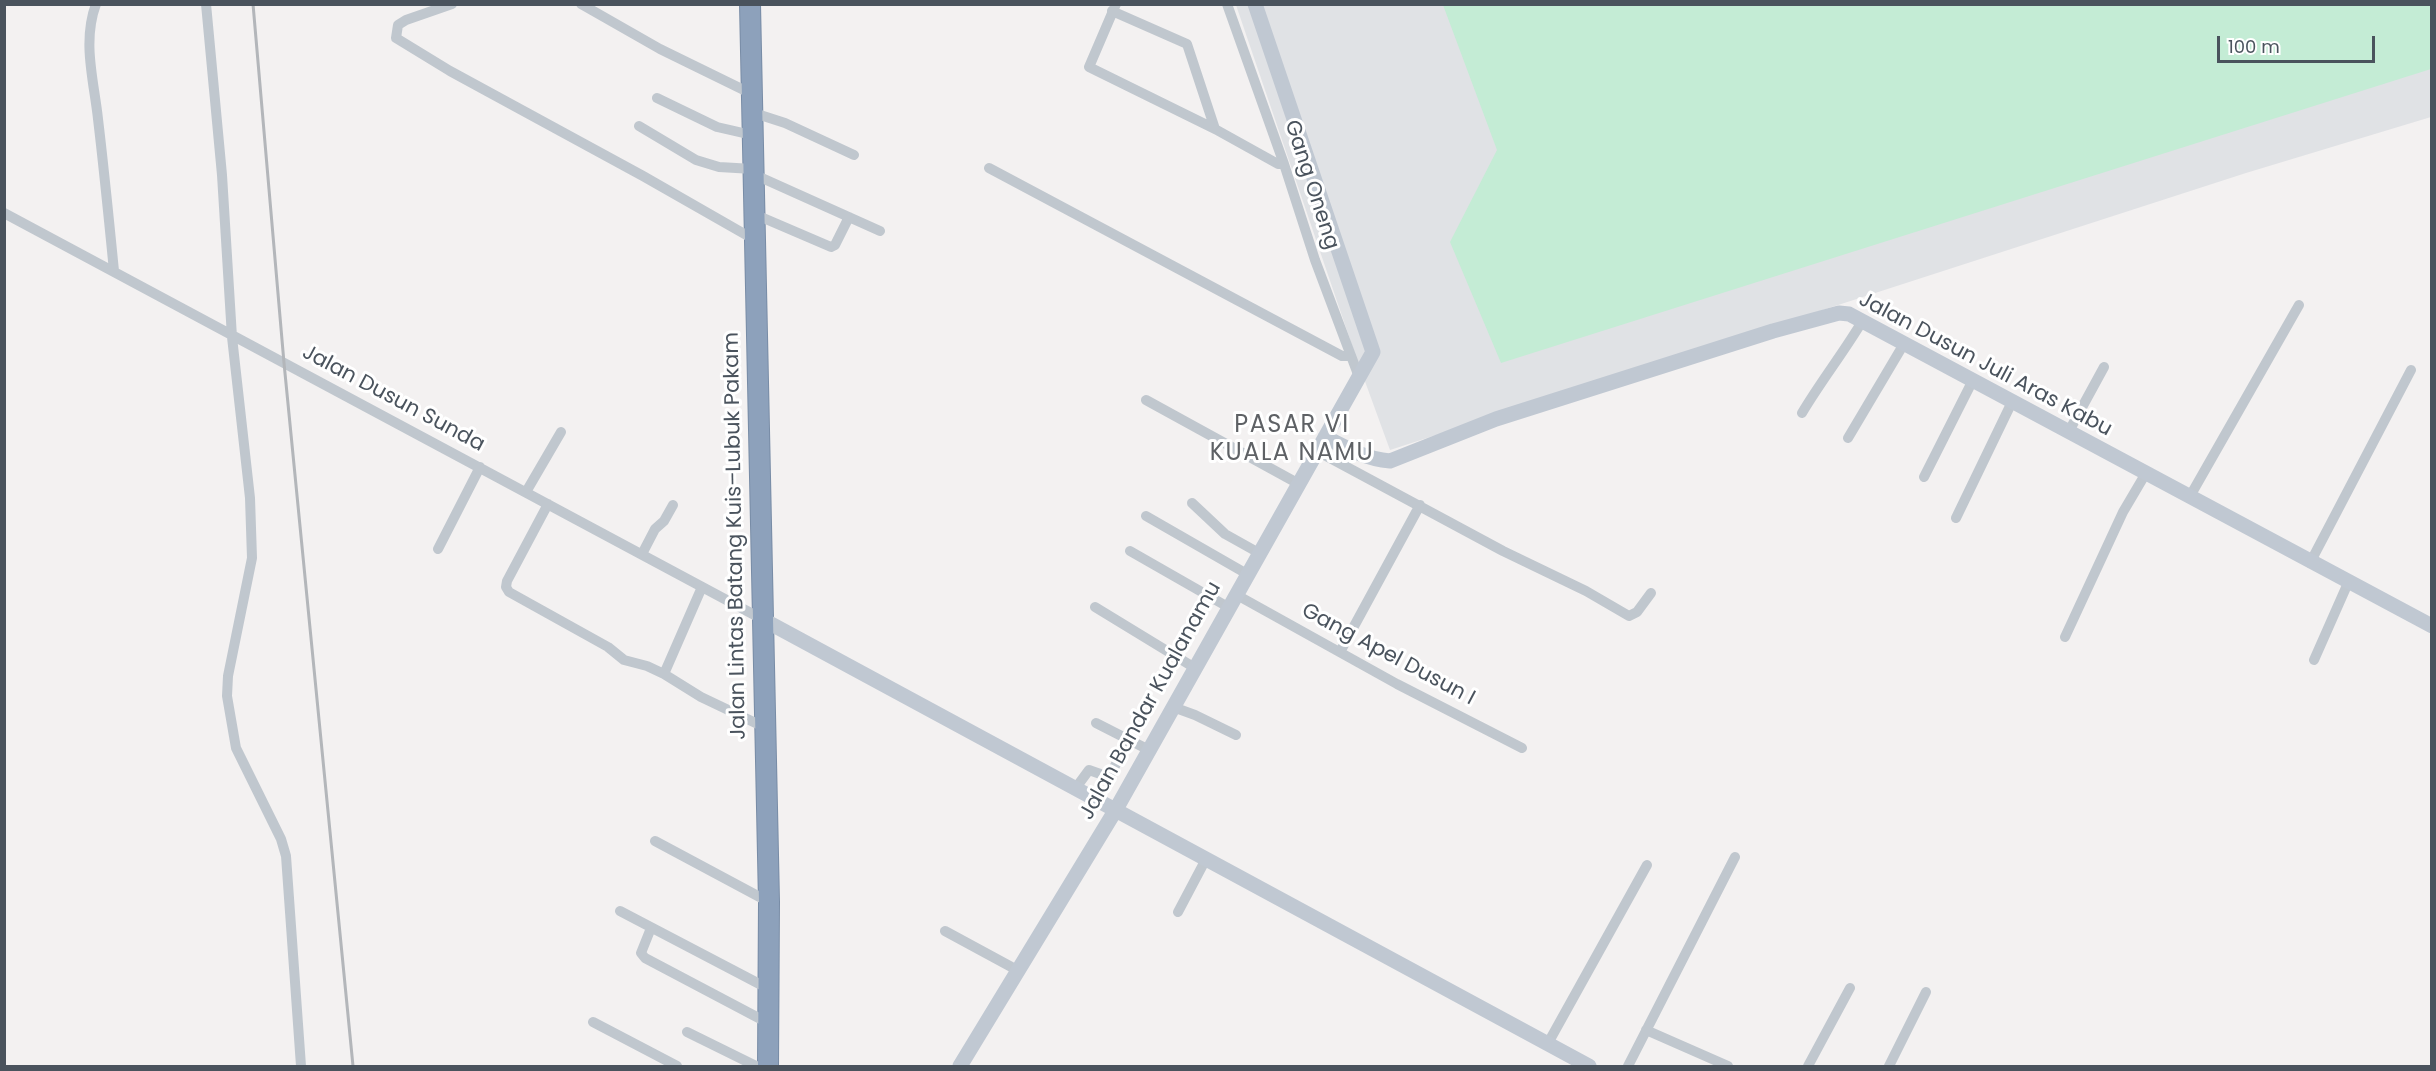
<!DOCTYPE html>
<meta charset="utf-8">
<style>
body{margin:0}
#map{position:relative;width:2436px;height:1071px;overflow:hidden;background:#f3f1f1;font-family:Poppins,sans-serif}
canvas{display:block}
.frame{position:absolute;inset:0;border:6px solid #4a535d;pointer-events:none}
.scale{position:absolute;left:2217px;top:36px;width:158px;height:27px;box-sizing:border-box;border:3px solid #4a535d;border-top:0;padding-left:8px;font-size:18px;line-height:21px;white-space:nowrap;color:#4a535d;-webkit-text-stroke:4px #fff;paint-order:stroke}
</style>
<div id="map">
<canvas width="2436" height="1071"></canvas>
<div class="frame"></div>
<div class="scale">100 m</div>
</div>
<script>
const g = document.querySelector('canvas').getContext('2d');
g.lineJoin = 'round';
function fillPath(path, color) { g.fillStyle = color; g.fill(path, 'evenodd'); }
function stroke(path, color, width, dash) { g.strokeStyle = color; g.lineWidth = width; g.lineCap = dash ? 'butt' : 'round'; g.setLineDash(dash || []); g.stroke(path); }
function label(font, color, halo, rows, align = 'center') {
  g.font = font + ' Poppins,sans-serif'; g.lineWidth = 6; g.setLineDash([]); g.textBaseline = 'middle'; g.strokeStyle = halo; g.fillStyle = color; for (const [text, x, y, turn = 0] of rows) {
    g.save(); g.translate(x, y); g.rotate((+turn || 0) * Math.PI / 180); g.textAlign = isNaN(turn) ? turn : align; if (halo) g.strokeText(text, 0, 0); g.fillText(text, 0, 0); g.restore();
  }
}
fillPath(new Path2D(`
 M1236,5H2431V117L2246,173L1390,450L1355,354Z`), '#e0e2e5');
fillPath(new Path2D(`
 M1443,5H2431V69L1501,363L1450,242L1497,150Z`), '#c4ecd5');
const highway = new Path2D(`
 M750,4L769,902L768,1066`);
stroke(highway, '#788ca6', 22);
stroke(new Path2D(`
 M96,4C82,42 94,81 98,119C104,169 109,220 114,271
 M206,4L222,175L232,337L250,498L252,558L228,676L227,696L236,748L281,839L286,856L301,1066
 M452,4L406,20L398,25L396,38L450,71L643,176L755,240
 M581,4L660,49L752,94
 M1116,4L1089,67L1215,129L1278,164H1284
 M1227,4L1284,164L1315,260L1359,377
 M1112,11L1187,44L1215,129
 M657,98L717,127L752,135
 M751,112L785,123L854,155
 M639,126L696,160L719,167L753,169
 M989,168L1342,356H1350
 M753,174L880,231
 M4,213L762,619
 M754,214L831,247L835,245L849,217
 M1146,400L1299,484
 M1802,413C1821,381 1844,352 1863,320
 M2068,433L2104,367
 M1848,438L1905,342
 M1317,451L1503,551L1586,591L1629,616L1637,612L1651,593
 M1924,477L1973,380
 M526,492L561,432
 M2189,498L2299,305
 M1192,503L1225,534L1259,553
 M548,504L507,581L506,587L509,592L608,647L624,660L647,666L664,674L701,697L764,727
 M1146,516L1247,574
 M1956,518L2012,402
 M438,549L480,467
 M1130,551L1228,607
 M642,554L655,529L664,521L673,505
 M2310,563L2411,370
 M1235,594L1397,684L1522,748
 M1095,607L1195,668
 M2065,637L2123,512L2146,473
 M1340,652L1420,505
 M2314,660L2348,583
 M664,674L702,587
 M1173,707L1195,715L1236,735
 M1096,723L1149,750
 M1075,789L1089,770L1106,776L1110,775L1129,740
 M655,841L769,902
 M620,911L769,989
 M1178,912L1206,859
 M651,928L641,953L645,958L770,1024
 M945,931L1017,970
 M593,1022L677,1066
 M1646,1030L1728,1066
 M687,1032L756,1066
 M1547,1045L1647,865
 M1628,1066L1735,857
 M1808,1066L1850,988
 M1889,1066L1926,992`), '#c0c7ce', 10);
stroke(new Path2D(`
 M1325,437C1346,448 1366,459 1390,461L1496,419L1773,331L1839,313L1849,314L2432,626
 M762,619L1589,1066
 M960,1066L1115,811L1373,352L1255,4`), '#c0c8d2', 15);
stroke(highway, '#8da1bb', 20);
stroke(new Path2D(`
 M253,4L284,363L353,1066`), '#b3b6ba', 3);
label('21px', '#4a535d', '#fff', [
 ["Gang Oneng",1311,185,72],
 ["Jalan Dusun Juli Aras Kabu",1985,365,28],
 ["Jalan Dusun Sunda",393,399,28],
 ["Jalan Lintas Batang Kuis–Lubuk Pakam",736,536,-91],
 ["Gang Apel Dusun I",1388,655,28],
 ["Jalan Bandar Kualanamu",1151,701,-61]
]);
g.letterSpacing = '1.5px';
label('24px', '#5e6165', '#fff', [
 ["PASAR VI",1292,426],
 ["KUALA NAMU",1292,454]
]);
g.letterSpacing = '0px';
</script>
